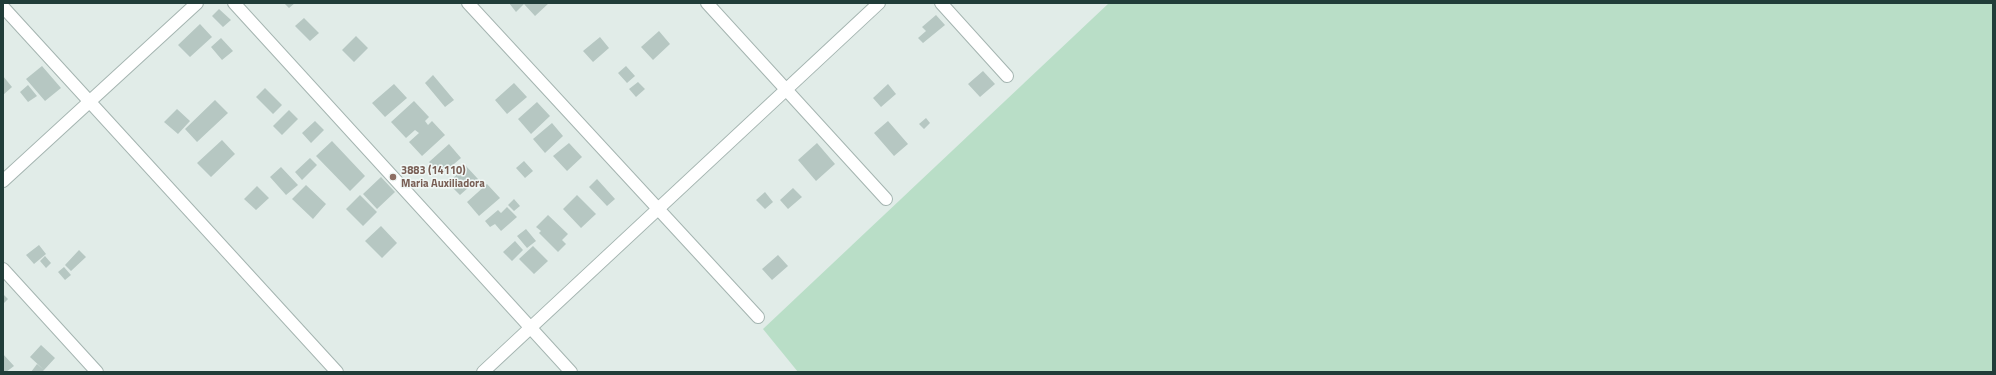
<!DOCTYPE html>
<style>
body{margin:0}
#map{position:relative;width:1996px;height:375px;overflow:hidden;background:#e1ece8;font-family:"Titillium Web",sans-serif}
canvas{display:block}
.frame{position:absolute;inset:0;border:4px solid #213d39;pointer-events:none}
</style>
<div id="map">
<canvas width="1996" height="375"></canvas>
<div class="frame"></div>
</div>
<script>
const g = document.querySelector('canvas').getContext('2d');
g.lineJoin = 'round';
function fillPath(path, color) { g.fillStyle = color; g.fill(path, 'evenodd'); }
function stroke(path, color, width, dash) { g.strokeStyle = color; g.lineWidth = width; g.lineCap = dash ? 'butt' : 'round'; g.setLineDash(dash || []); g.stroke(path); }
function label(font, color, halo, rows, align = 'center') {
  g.font = font + ' "Titillium Web",sans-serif'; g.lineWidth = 3; g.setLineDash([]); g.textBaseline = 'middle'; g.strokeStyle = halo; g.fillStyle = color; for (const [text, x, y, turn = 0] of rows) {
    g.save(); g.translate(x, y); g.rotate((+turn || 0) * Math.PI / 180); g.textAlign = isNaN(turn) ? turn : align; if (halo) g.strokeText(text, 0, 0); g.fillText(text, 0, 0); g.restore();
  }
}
fillPath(new Path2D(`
 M1109,3H1993V372H798L763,329Z`), '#b9dec7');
fillPath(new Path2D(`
 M284,3H295L289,8Z
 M509,3H549L535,16L524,4L516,12Z
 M219,9L231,20L223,27L212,16Z
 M936,15L945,25L923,43L918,38L926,31L922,27Z
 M304,18L319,33L310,41L295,26Z
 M200,24L212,37L190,57L178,45Z
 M659,31L670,44L653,60L641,47Z
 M356,36L368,48L354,62L342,50Z
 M600,37L609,48L593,62L583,51Z
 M221,38L233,51L222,60L211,47Z
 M42,66L61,88L45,101L26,79Z
 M626,66L635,76L627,83L618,73Z
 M983,71L995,84L980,97L968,84Z
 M433,75L454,100L445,107L425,83Z
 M3,76L12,87L3,95Z
 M638,82L645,89L636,97L629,89Z
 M514,83L527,97L507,114L495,100Z
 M394,84L407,98L385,117L372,103Z
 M888,84L896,94L881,107L873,98Z
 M28,85L37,96L28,102L20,92Z
 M265,88L282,105L273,114L256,97Z
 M215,100L228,113L197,142L185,129Z
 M414,101L429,117L425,121L428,125L432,121L445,135L422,156L409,142L419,133L415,130L406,138L391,122Z
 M537,102L550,116L531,134L518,119Z
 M177,109L190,121L178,134L164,122Z
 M289,110L298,119L282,135L273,126Z
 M926,118L930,123L924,129L919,124Z
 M315,121L324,130L311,143L302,133Z
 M888,121L908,144L894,156L874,133Z
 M552,123L563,136L545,153L533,139Z
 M222,140L235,154L211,177L197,163Z
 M332,141L365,176L350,191L316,156Z
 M569,143L582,157L567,171L553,156Z
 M817,143L835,164L816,181L798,160Z
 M449,144L461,158L441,175L429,162Z
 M310,158L317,165L302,180L295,172Z
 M524,161L533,171L525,178L516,168Z
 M466,166L478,179L460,195L448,183Z
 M281,167L298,185L286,195L270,177Z
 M381,177L395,192L377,209L363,194Z
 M597,179L615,199L607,206L589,187Z
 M487,184L500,198L479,216L467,202Z
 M306,185L326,204L313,219L292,199Z
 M257,186L269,198L256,210L244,199Z
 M793,188L802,197L788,209L780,200Z
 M765,192L773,202L765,209L756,200Z
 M360,195L377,212L363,226L346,209Z
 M577,195L596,214L581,228L563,209Z
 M514,199L520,206L514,211L508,205Z
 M507,207L517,217L501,231L495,224L490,227L485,221L498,210L501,213Z
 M548,215L568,234L562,240L566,244L558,252L539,233L541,231L536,227Z
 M381,226L397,243L382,258L365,241Z
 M526,229L536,241L527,248L517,236Z
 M515,241L523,250L512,261L503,252Z
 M39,245L46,254L34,264L26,255Z
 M533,246L548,261L534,274L519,259Z
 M79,250L86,257L71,271L65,265Z
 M778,255L788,266L772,280L762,269Z
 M45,256L51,263L46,268L40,261Z
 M64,267L71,275L65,280L58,272Z
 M3,294L8,299L3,304Z
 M41,345L55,358L44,370L30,357Z
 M3,354L14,366L6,372H3Z
 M37,364L44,370L42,372H31Z`), '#b6c7c2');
const minor = new Path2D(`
 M234,3L571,372
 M468,3L758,317
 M707,3L886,199
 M941,3L1007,76
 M3,7L337,372
 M3,181L197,3
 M3,269L97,372
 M483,372L879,3`);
stroke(minor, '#a4b4b0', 14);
stroke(minor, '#fff', 12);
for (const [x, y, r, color] of [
 [393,177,4,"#8d6e63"]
]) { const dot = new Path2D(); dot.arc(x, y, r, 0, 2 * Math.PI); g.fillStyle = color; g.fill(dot); stroke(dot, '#f1f8f6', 1.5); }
label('bold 11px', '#785e54', '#f1f8f6', [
 ["3883 (14110)",401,171],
 ["Maria Auxiliadora",401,184]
], 'left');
</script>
